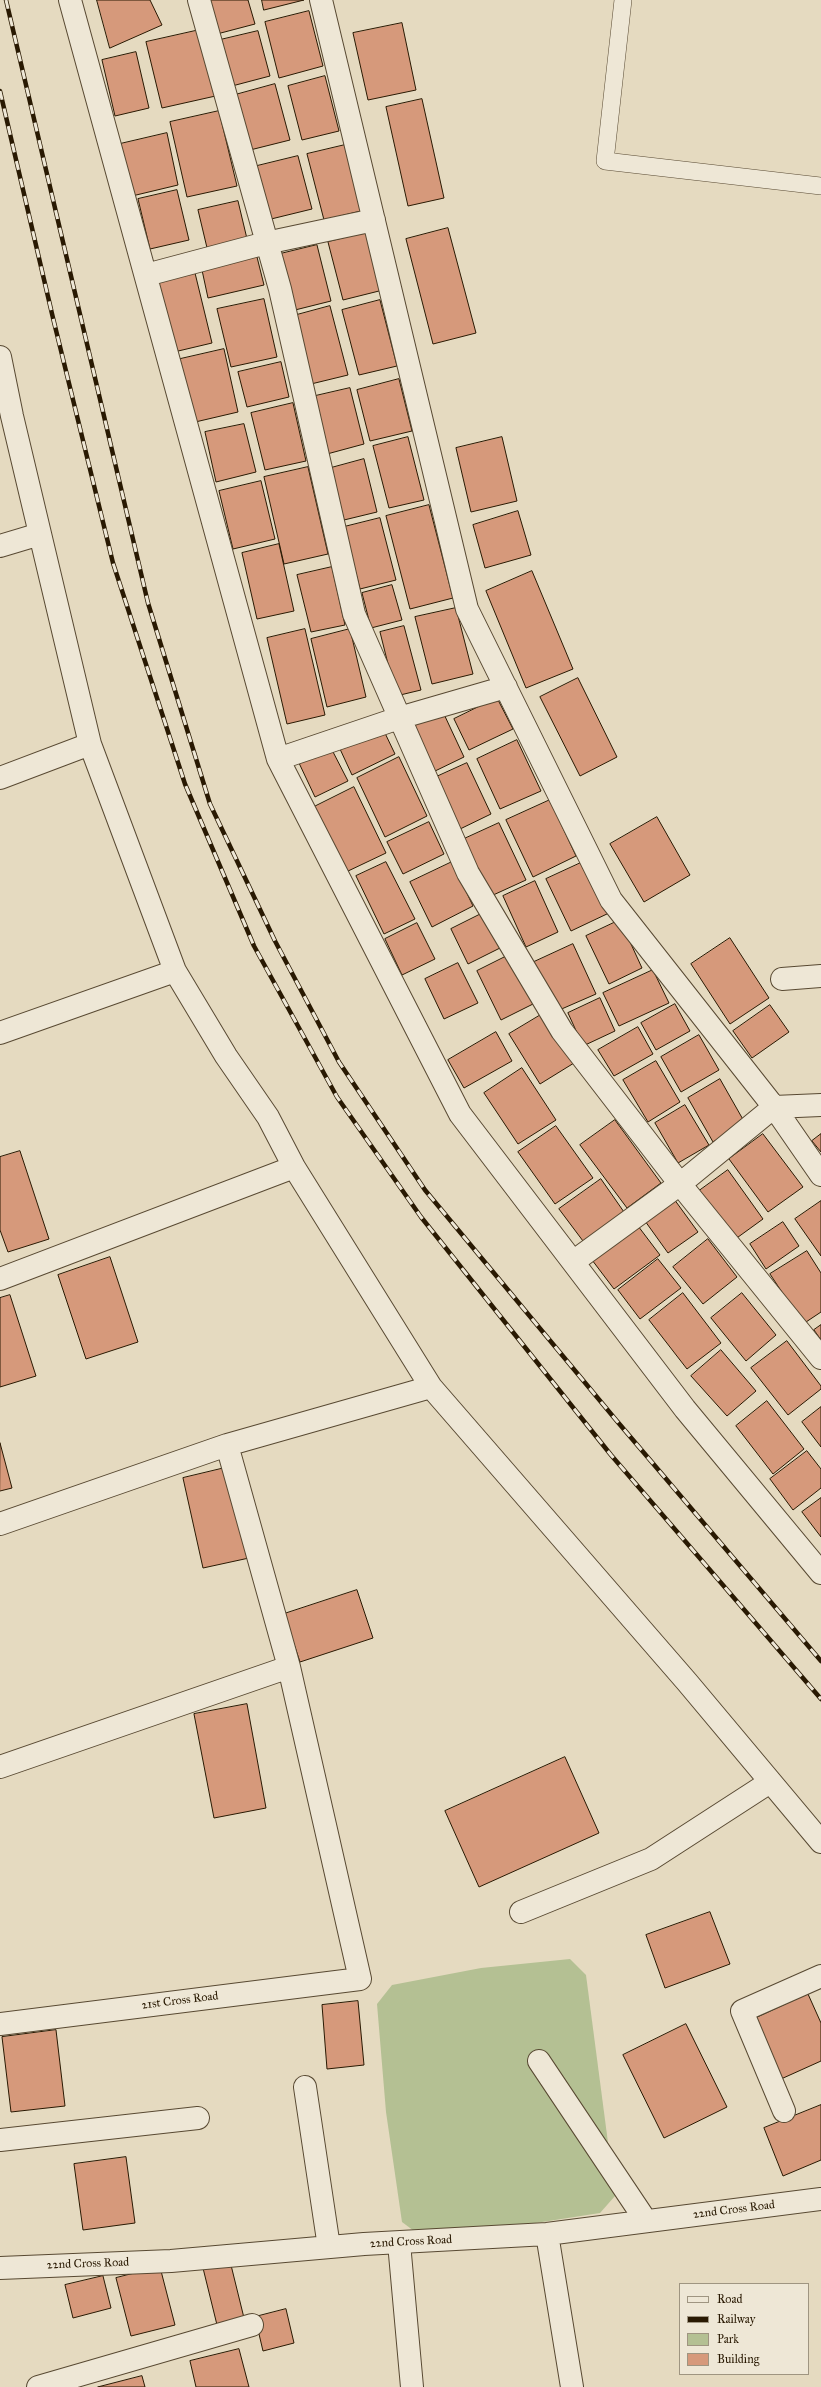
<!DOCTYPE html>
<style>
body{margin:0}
#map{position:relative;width:821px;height:2387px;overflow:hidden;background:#e5dac0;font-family:"IM FELL Great Primer",serif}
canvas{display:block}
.legend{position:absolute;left:679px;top:2283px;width:130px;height:92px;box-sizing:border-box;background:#eee7d6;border:1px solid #9f9581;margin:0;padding:5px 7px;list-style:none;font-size:12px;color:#291902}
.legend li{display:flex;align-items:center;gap:8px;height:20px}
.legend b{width:20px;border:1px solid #9f9581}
</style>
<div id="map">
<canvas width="821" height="2387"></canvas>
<ul class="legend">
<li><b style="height:5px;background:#eee7d6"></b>Road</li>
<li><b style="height:5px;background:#291902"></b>Railway</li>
<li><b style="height:11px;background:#b4c093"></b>Park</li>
<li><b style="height:11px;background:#d6997b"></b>Building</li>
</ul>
</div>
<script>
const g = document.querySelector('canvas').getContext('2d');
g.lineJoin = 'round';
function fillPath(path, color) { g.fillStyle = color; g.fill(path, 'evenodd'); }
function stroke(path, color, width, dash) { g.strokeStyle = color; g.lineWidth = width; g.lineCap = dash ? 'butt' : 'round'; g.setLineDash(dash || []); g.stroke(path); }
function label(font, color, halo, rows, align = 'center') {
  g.font = font + ' "IM FELL Great Primer",serif'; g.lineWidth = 4; g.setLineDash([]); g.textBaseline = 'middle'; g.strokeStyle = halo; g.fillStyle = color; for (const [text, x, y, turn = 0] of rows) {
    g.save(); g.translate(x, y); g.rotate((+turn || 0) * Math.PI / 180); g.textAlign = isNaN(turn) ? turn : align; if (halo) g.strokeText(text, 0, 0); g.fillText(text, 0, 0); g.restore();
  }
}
fillPath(new Path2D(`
 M570,1959L586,1975L615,2196L600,2213L510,2227L418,2234L402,2222L386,2112L377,2004L392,1985L481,1968Z`), '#b4c093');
const building = new Path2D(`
 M97,0H150L162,25L110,48Z
 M209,0H248L255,24L217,34Z
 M262,0H304L264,10Z
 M309,11L323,66L279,78L265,22Z
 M402,23L416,90L368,100L353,33Z
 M204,29L220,95L162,108L146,42Z
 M258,31L270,76L232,86L220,40Z
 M136,52L149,108L115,116L102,60Z
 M325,76L339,131L302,140L288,86Z
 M275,84L290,140L250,150L235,95Z
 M422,99L444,198L408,206L386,107Z
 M219,111L237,186L187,197L170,122Z
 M167,133L178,185L132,196L120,144Z
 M345,145L361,211L324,220L307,154Z
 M298,156L312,209L267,220L253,167Z
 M177,190L189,240L150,249L138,199Z
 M238,201L248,243L208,252L198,210Z
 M448,228L476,333L433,344L406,239Z
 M368,232L383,290L343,300L328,242Z
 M317,245L331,301L291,311L276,255Z
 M257,257L264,285L208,298L202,270Z
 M195,273L212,343L174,352L158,281Z
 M264,299L277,357L231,367L217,309Z
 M380,300L397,366L359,375L342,310Z
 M330,306L348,375L311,384L293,316Z
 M224,349L238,412L191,423L176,360Z
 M281,362L289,397L247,407L238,372Z
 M399,379L412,431L370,441L357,390Z
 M350,388L364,444L327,454L311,397Z
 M293,403L306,461L265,470L251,413Z
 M244,424L256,472L216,482L205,432Z
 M408,437L424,500L389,508L373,446Z
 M502,437L517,501L471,512L456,448Z
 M364,459L377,512L344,520L331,468Z
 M308,467L328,554L284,564L264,477Z
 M261,481L275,539L233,549L219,491Z
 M429,505L453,598L410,609L386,516Z
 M518,511L531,555L485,568L473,525Z
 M380,518L396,580L360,589L344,527Z
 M279,544L294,611L257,619L242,553Z
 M332,567L345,625L311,632L297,575Z
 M532,571L573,669L526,688L486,591Z
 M392,585L402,620L371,628L362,593Z
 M456,608L473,674L432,684L415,617Z
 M404,626L421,690L396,696L380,632Z
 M305,629L325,715L287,724L267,638Z
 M350,629L366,697L327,707L311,639Z
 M578,678L617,757L580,776L540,697Z
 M497,698L513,729L469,750L454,719Z
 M443,712L464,757L433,772L411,727Z
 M383,729L395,754L352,775L340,749Z
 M517,740L541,791L500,809L477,759Z
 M331,748L348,781L315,797L299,763Z
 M399,757L427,816L385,837L357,778Z
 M467,763L491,814L458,830L434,778Z
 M354,787L386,853L346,872L314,807Z
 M550,800L576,856L533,877L506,820Z
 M657,817L690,875L644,902L610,844Z
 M429,822L444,854L403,874L387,842Z
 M499,823L526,880L491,896L464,839Z
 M585,861L609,913L571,931L546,879Z
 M386,862L415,919L384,934L356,876Z
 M452,862L473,906L432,927L410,882Z
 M535,881L558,932L526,947L503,896Z
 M489,910L506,945L468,964L451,929Z
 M620,920L642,968L609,984L586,936Z
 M417,923L435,959L402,975L385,939Z
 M730,938L769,998L730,1024L691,964Z
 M573,944L596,994L557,1011L534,962Z
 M511,954L535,1003L501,1020L477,971Z
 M458,963L478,1003L444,1019L425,979Z
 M653,970L669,1003L619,1026L603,993Z
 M600,998L615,1031L583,1046L568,1013Z
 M675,1004L690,1031L656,1050L641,1023Z
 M770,1005L789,1032L752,1058L733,1031Z
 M544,1013L574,1063L540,1084L509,1034Z
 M638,1027L653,1054L614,1076L598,1050Z
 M496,1032L512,1061L464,1088L448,1060Z
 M699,1035L719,1070L681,1092L661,1057Z
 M656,1061L680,1102L648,1122L623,1080Z
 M522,1068L556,1120L518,1144L484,1093Z
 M720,1079L745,1123L713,1142L688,1098Z
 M685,1105L709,1145L678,1163L655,1123Z
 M615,1120L661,1183L627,1208L580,1145Z
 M556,1126L593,1178L555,1204L518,1152Z
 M763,1134L803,1187L768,1212L729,1159Z
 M821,1134V1152L812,1141Z
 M20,1151L49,1239L8,1252L0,1230V1157Z
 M728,1170L763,1219L734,1240L699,1191Z
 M601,1179L624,1212L583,1241L559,1209Z
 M674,1199L698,1232L668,1253L645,1221Z
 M821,1201V1256L795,1219Z
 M635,1222L660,1255L614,1289L589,1256Z
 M783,1222L799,1246L766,1269L750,1244Z
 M708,1239L737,1277L703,1304L673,1267Z
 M807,1251L821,1273V1312L803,1324L770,1274Z
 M110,1257L138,1342L86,1359L58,1275Z
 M658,1259L681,1288L640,1319L618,1290Z
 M683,1293L721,1343L687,1369L649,1320Z
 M742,1293L776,1335L746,1361L711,1318Z
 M10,1295L36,1376L0,1387V1298Z
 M821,1325V1340L814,1330Z
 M787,1341L821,1386V1389L788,1415L751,1368Z
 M721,1350L756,1391L727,1416L691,1376Z
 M767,1401L804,1449L773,1474L736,1426Z
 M821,1407V1447L802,1422Z
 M0,1443L12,1488L0,1491Z
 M807,1451L821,1469V1488L793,1510L770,1479Z
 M229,1467L249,1558L203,1568L183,1478Z
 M821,1498V1537L802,1512Z
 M357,1590L373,1638L300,1662L284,1614Z
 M247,1704L266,1808L214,1818L194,1714Z
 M565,1757L599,1833L479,1887L445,1811Z
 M710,1912L730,1964L665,1988L646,1935Z
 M808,1994L821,2023V2061L781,2079L754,2019Z
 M358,2001L364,2065L327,2069L322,2005Z
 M686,2024L727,2107L664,2138L623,2055Z
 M56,2030L65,2106L11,2112L2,2037Z
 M821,2105V2160L783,2176L764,2128Z
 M126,2157L135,2223L83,2230L74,2164Z
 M230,2261L245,2322L218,2329L203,2268Z
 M160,2267L175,2325L131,2336L116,2278Z
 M103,2276L111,2308L73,2318L65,2285Z
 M286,2309L294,2343L263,2351L255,2317Z
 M239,2349L249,2387H196L190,2361Z
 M142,2376L145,2387H98Z`);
fillPath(building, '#d6997b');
stroke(building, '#291902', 1);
const lane = new Path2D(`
 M623,0L605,161L821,186`);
const street = new Path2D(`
 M70,0L278,759L460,1114L685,1409L821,1573
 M199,0L280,289L354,614L468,873L562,1031L680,1184L821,1358
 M321,0L467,609L611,900L774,1107L821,1175
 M146,275L266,243L374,220
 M0,357L12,416L90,744L175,971L226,1056L268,1117L294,1167L431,1387L687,1682L821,1842
 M0,546L40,534
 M278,759L399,718L506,687
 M0,778L90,744
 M782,979L821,976
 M0,1033L175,971
 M573,1262L680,1184L774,1107L821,1105
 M0,1279L294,1167
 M0,1524L227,1445L431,1387
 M0,1767L289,1667L227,1445
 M521,1912L651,1859L770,1782
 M0,2024L360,1979L289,1667
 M539,2061L646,2221
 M305,2087L329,2247
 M784,2111L742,2011L821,1976
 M0,2140L198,2118
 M547,2234L572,2387
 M399,2243L412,2387
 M0,2268L171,2261L364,2244L547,2234L821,2199
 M38,2387L252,2325`);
stroke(lane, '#584932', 18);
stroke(street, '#584932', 24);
stroke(lane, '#eee7d6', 17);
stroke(street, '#eee7d6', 22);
const rail = new Path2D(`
 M6,0L148,603L210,804L275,941L339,1062L425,1190L616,1420L821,1661
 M0,91L53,318L113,563L185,784L254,946L337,1097L421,1217L611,1455L821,1699`);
stroke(rail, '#291902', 4.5);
stroke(rail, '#eee7d6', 3, [9]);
label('12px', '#291902', '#eee7d6', [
 ["21st Cross Road",180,2001,-7],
 ["22nd Cross Road",734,2210,-7],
 ["22nd Cross Road",411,2242,-3],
 ["22nd Cross Road",88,2264,-2]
]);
</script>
